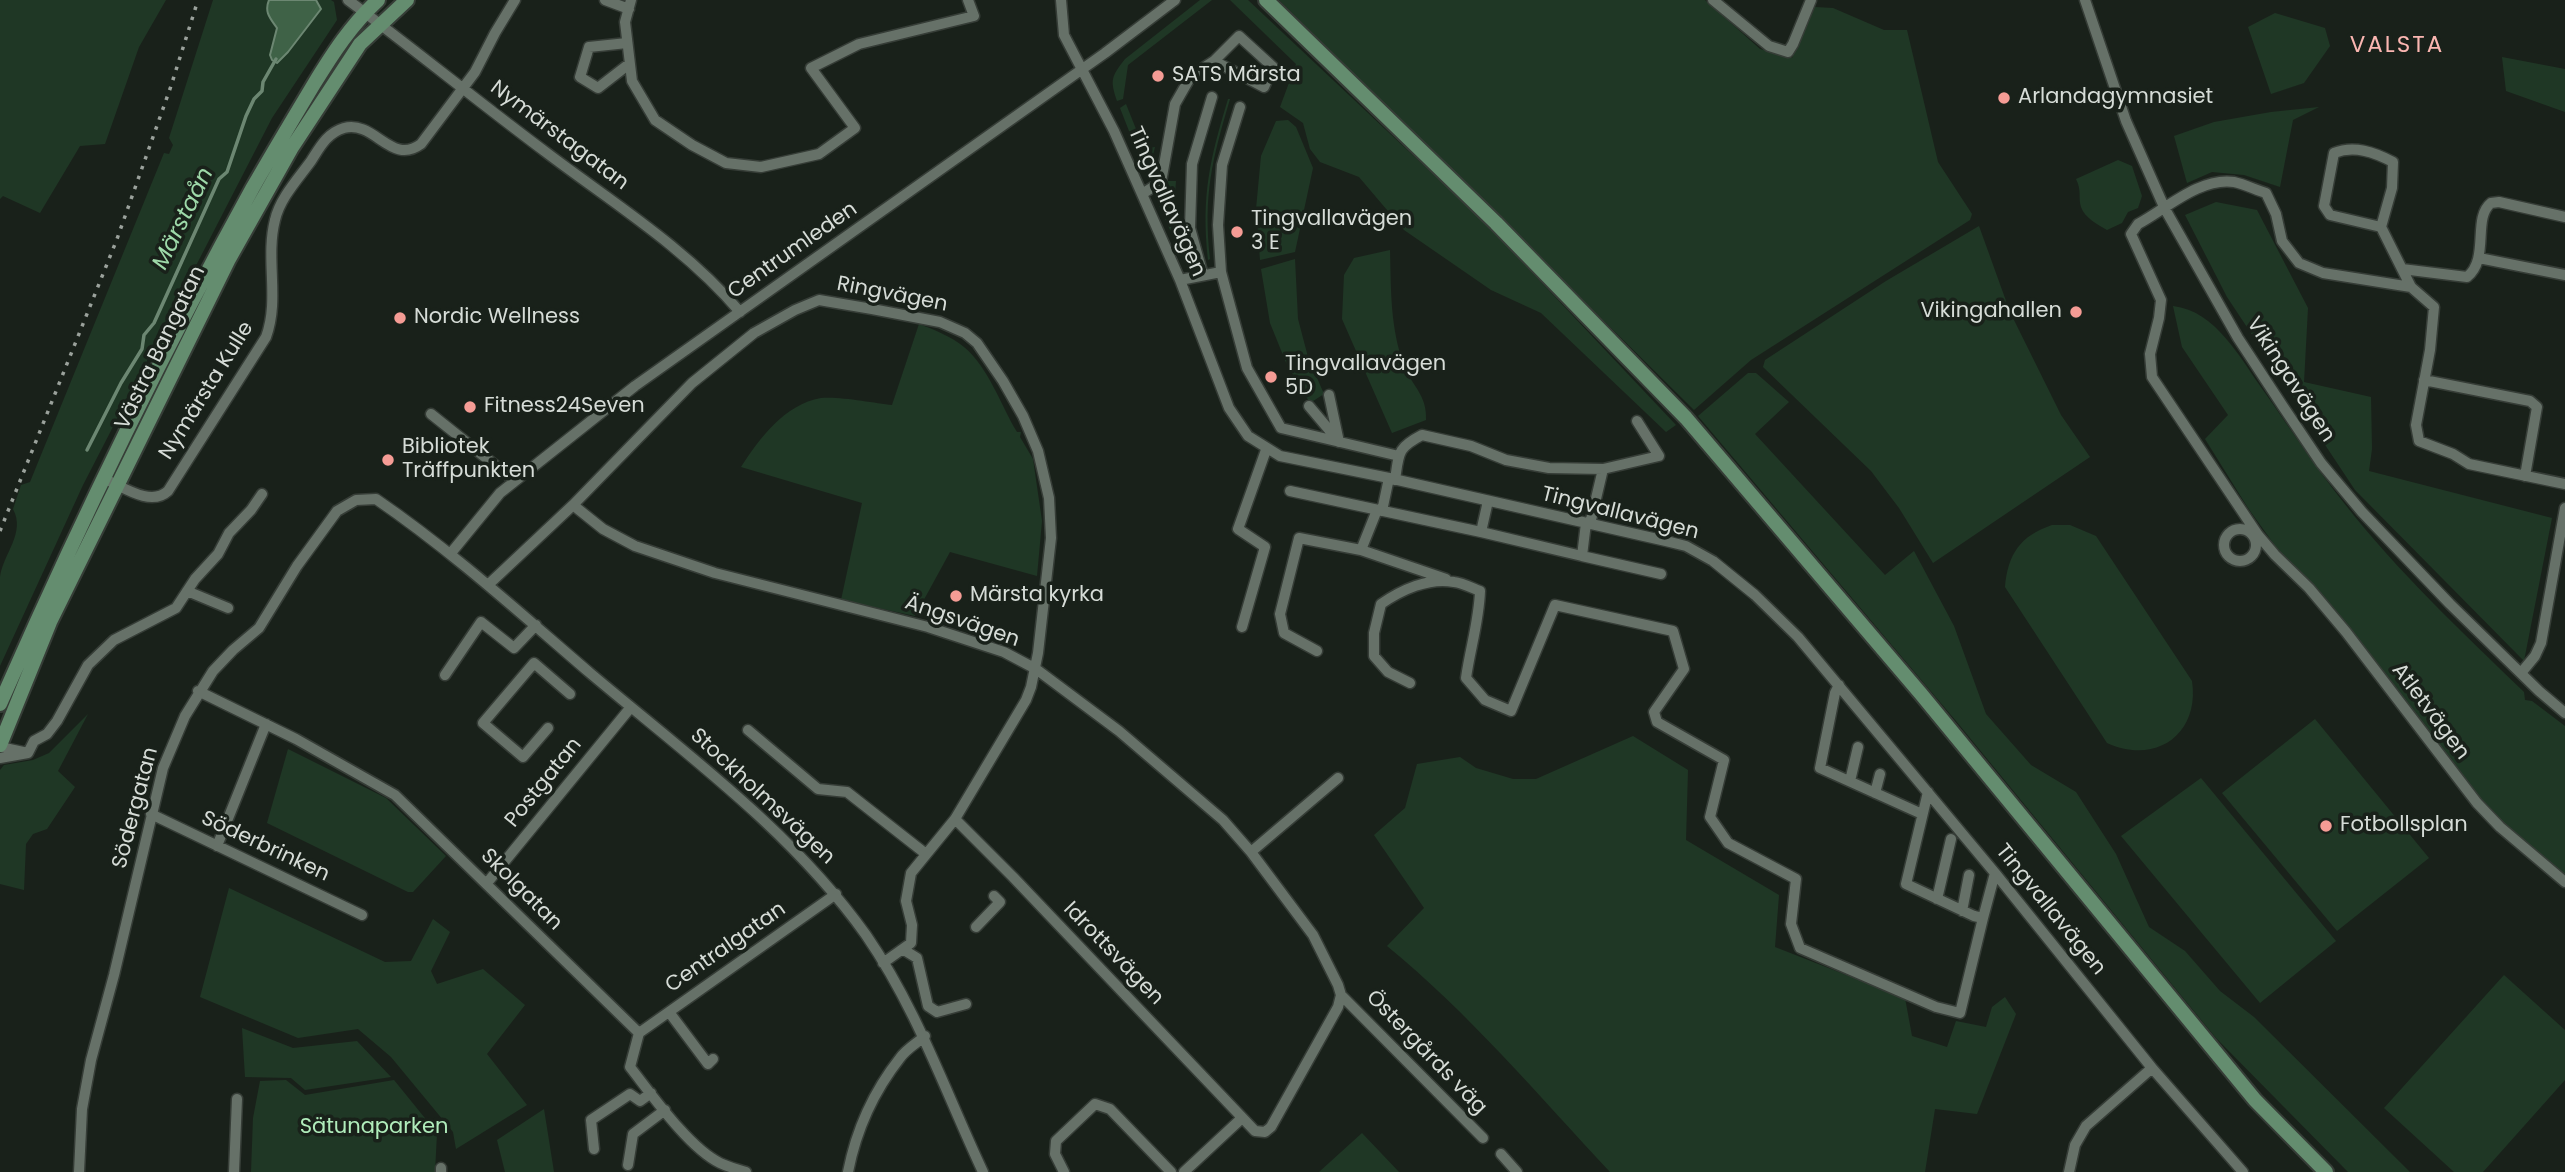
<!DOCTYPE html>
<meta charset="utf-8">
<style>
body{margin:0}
canvas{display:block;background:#19211a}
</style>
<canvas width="2565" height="1172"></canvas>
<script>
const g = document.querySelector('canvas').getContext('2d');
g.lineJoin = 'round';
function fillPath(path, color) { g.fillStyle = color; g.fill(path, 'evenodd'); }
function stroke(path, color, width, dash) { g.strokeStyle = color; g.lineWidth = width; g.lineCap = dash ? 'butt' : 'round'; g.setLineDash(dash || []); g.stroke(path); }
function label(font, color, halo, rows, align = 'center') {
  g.font = font + ' Poppins,sans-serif'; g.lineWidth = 7; g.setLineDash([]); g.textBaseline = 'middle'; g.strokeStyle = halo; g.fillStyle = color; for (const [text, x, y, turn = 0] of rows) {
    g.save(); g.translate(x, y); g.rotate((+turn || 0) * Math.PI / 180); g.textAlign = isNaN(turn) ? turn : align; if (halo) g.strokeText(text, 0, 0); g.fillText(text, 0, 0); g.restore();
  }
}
fillPath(new Path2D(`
 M0,0H166L139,47L105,144L80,146L40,213L3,196L0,199Z
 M213,0H331L334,2L337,20L272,118L83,485L0,666C0,637 0,606 0,577C3,554 26,533 13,509L21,485L30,482L164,153L169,154L173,145L169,138Z
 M1200,0H1212L1128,65L1123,99L1117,101C1110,80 1111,77 1125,59Z
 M1230,0H1248L1488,226L1676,425L1666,432L1541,313L1491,290L1404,230L1359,177L1320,162L1310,149L1303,123L1280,107L1296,64Z
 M1279,0H1705L1760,49L1792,58L1815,7L1833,8L1884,30H1907L1938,162L1972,214L1970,220L1751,360L1694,410Z
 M2275,13L2325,28L2330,46L2304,83L2271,94L2248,27Z
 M2502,57L2565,69V112L2506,91Z
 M1228,99H1230C1212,160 1203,195 1210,259L1208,260C1201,195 1210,159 1228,99Z
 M1126,104L1144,149L1155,147L1153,155L1140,159L1120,108Z
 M2319,107L2293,120L2280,187L2244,175L2212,172L2187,183L2174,136L2214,122L2271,112Z
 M1288,120L1296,127L1313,168L1295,252L1260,260L1256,209L1261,156L1276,121Z
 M2118,160L2132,166L2142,196L2138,208L2128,212L2122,223L2107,230C2097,224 2085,218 2081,207C2078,197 2082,191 2076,179Z
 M1168,181H1176L1174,208L1180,252L1157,201V193L1165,190Z
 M2216,202L2257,210L2308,308L2304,382L2371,397L2372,449L2369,471L2552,518L2524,661L2355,490L2227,297L2185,215Z
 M1979,226L2010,312L2061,415L2090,457L1933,563L1899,508L1871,471L1763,367L1765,360L1886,281Z
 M1390,250C1391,288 1390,328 1404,365C1412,387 1427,394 1426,420L1392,433L1342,319L1344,275L1354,258Z
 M1295,259L1298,319L1308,357L1324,394L1310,403L1287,365L1270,323L1261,269Z
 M2173,306C2216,311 2240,358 2263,390C2290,428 2315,467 2344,503C2397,571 2462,632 2524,692L2525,700L2532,701L2565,726V879L2504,827L2442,755L2304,577L2276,547L2248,508L2205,439L2228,415L2182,347Z
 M919,324C935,330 950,336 964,347C989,368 1000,404 1017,432H1021L1020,437L1033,459L1042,521L1037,576L950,552L915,616L841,600L862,503L741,467C759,439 785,404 821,398C839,396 874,403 892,405Z
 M1748,373H1756L1789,402L1755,434L1885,575L1914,551L1954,626L1986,714L2031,765L2076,792L2116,854L2149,927L2185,951L2220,991L2254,1017L2410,1172H2348L2216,1038L1956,721L1698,416Z
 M2052,525H2070L2096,536L2192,681C2200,735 2155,765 2107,743L2005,587C2008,554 2020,536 2052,525Z
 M88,714L58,771L75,787L47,829L33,834L26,844L24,890L0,884V770L4,765L33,760L49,753Z
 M2315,719L2429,858L2337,931L2222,793Z
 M1633,736L1688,770L1686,840L1779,895L1775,947L1905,998L1912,1036L1947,1047L1956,1021L1986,1027L1992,1007L2005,997L2016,1014L1977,1114L1935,1109L1925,1172H1610C1538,1095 1469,1013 1387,946L1424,908L1374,835L1405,808L1417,764L1460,757L1476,768L1513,779H1536Z
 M288,749L386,798L446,856L413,892H408L267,823Z
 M2201,778L2336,941L2260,1003L2121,836Z
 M229,888L385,962L411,961L433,919L450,932L431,971L437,984L483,969L525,1005L487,1054L527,1105L456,1149L453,1132L391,1057L358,1029L298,1038L200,997Z
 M2504,975L2565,1030V1080L2483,1172H2454L2384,1108Z
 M242,1028L293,1048L357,1041L391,1077L305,1090L291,1078L245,1077Z
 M286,1080L305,1095L394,1080L437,1133L435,1172H251L253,1118L260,1081Z
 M544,1109L554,1172H505L497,1140Z
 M1362,1133L1399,1172H1319Z`), '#1f3725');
const water = new Path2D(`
 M269,0H316L321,9L288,52L277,63L272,60L270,55L277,28C270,18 264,12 269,0Z`);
fillPath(water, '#3f6247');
stroke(water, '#6c8772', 2);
stroke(new Path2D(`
 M87,450L121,383L142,349L144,335L154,323L219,179L227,172L246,116L254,99L262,91L263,82L276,59`), '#6c8772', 3.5);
const street = new Path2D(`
 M348,0C415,50 480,103 547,153C613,203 686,248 740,312
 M605,0L629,9
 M631,0L625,22L632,81L655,120L692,145L726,163L761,167L819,154L855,128L811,68L859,44L974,16L968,0
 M1061,0L1064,35L1114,131L1180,280L1229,408L1248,436L1280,456L1389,478L1666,541L1686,546L1713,561L1755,595L1798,637L1995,873L2152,1068L2243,1172
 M1713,0L1769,46L1788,52L1793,44L1811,0
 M2085,0L2126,121L2165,209L2238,338L2282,405L2321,463L2362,512L2450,604L2539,691L2565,713
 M627,43L589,47L580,77L598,88L629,64
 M1240,107L1222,165L1218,225L1221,272L1247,368L1281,428L1399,456
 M1142,194L1161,182L1175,104L1191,76L1214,61L1264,87L1273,67L1239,36L1214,61
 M2381,227L2330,215L2324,206L2334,153C2354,145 2374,152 2393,162L2392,188L2381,227L2411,287L2434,307L2430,350L2416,425L2419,441L2453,454L2469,464L2565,484
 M2479,258L2565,275
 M2402,269L2467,277C2490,259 2472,218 2491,203L2499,202L2565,217
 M1203,275L1190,228L1192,164L1212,97
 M1180,280L1221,272
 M2411,287L2323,273L2299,263L2282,241L2276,214L2266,193C2256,190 2244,184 2234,182C2200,177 2166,209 2138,224L2131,234L2161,300L2159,318L2150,354L2152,377L2258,535L2275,555L2309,588L2346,632L2477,803L2500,827L2565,882
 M2424,380L2530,401L2537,407L2525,476
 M1329,395L1339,442
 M1309,406L1336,438
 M431,414L515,481
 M1603,469L1659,456L1637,421
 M105,479C123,487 151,507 168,491L266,337C280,299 265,259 275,220C280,198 298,179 311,161C320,147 327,133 344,128C375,120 391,166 421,144L475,72L495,33L515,0
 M1395,480C1399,453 1397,448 1422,435L1471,446L1506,460L1549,468L1603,469L1590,524
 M1290,491L1481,532L1582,556
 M573,505L603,529L635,546L715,573L928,627L1004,652L1036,669L1119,731L1223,820L1251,852L1313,935L1338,985L1341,995L1338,1007L1271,1127L1265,1132L1255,1131L1013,877L955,819
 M1382,511L1389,478
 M1586,523L1582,556L1661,574
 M2224 545a16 16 0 1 1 32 0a16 16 0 1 1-32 0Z
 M1481,532L1488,501
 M1361,550L1446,579
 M451,553L500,493L635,386L1105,53L1175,0
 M489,584L573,505L692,383L754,333L795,310L819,300L872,309L940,322L965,333L977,343L1003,381L1023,416L1038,451L1049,498L1051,538L1038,653L1031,687L1026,700L955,819L911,873L906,901L912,925L911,943L883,963
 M187,591L228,608
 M1242,627L1265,547L1238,529L1266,450
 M1317,651L1284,633L1280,614L1299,538L1361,550L1377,510
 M2521,673L2535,656L2541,643L2565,508
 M445,675L481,622L514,648L536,625
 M1410,683L1388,672L1374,656V633L1381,604C1401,590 1429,577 1454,582C1463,583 1472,588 1480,591C1479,621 1470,649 1466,678L1485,700L1511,711L1555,605L1673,631L1684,669L1654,712L1657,722L1724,760L1710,817L1728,843L1796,879L1791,924L1800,948L1936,1007L1960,1013L1983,918
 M1839,685L1835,693L1820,768L1922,814
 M198,691L296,739L395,795L639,1033
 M548,728L523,757L483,723L534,663L570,694
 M748,730L818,789L847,792L926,854
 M0,747L28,753
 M28,753L34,741L47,734L57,721L88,665L114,640L176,608L195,579L218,554L229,533L251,510L262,494
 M0,758L28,753
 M1850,781L1858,747
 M1928,792L1906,884L1974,916L1983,918L1995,873
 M1875,793L1880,774
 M151,814L362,915
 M217,846L266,724
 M1251,852L1338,778
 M487,883L631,707
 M1937,899L1951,839
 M1962,911L1969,875
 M976,927L1000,902L994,896
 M904,950L917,958L928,1006L937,1012L966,1004
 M1341,995L1483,1138
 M669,1012L708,1064L713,1059
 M639,1033L836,894
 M639,1033L630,1067C652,1095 689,1148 720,1163C728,1167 737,1169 746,1172
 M594,1149L591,1120L630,1094L640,1101L651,1093
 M1501,1154L1517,1172
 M628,1165L633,1134L665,1110
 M79,1172L82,1109L91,1060L114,975L163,768L185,716L213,671L233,650L259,628L297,566L337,511L356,500L376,499C452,551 520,613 590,673C686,754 792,831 866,935C917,1009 945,1091 983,1172
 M234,1172L237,1099
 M441,1172V1168
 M848,1172C856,1131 874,1091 900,1058C906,1049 917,1043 925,1036
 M1064,1172L1055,1154L1056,1141L1095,1104L1110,1109L1171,1172
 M1184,1172L1242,1118
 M2069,1172L2075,1145L2086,1126L2152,1068`);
const secondary = new Path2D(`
 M1266,0L1496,223L1686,418L1921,694L2255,1100L2326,1172
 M0,704C77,529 160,356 252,189C272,154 293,119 314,84C333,53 351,25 378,0
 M0,745L50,622L229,259L291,149L360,44L407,0`);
stroke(street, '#363d37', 13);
stroke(secondary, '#363d37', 18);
stroke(street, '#667168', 10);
stroke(secondary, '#648d6f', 14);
stroke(new Path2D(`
 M0,531L117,239L171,86L198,0`), '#9ba29c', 3.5, [3.5, 7]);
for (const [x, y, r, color] of [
 [1158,76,7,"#f59c95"],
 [2004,98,7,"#f59c95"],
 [1237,232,7,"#f59c95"],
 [2076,312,7,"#f59c95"],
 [400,318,7,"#f59c95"],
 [1271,377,7,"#f59c95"],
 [470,407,7,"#f59c95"],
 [388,460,7,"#f59c95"],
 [956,596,7,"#f59c95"],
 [2326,826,7,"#f59c95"]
]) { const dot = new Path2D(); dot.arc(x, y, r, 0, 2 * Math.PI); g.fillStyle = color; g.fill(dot); stroke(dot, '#19211a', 2.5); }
label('21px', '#d6dcd7', '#19211a', [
 ["SATS Märsta",1172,76],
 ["Arlandagymnasiet",2018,98],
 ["Tingvallavägen",1251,220],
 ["3 E",1251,244],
 ["Vikingahallen",2062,312,"right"],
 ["Nordic Wellness",414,318],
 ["Tingvallavägen",1285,365],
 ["5D",1285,389],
 ["Fitness24Seven",484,407],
 ["Bibliotek",402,448],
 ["Träffpunkten",402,472],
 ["Märsta kyrka",970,596],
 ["Fotbollsplan",2340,826]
], 'left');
label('21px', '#d6dcd7', '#19211a', [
 ["Nymärstagatan",559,136,37],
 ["Tingvallavägen",1166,202,66],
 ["Centrumleden",793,251,-35],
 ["Ringvägen",892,295,11],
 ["Västra Bangatan",161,348,-64],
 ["Vikingavägen",2290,380,57],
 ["Nymärsta Kulle",207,391,-58],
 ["Tingvallavägen",1620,514,14],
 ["Ängsvägen",962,622,19],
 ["Atletvägen",2430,712,53],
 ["Postgatan",544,783,-51],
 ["Stockholmsvägen",762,797,43],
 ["Södergatan",136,808,-75],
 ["Söderbrinken",265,847,25],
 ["Skolgatan",521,890,45],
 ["Tingvallavägen",2050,910,51],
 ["Centralgatan",726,948,-35],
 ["Idrottsvägen",1113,954,46],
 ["Östergårds väg",1426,1053,46]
]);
label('21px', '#b0ecbb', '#19211a', [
 ["Sätunaparken",374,1128]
]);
g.letterSpacing = '2px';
label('23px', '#fab6b1', '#19211a', [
 ["VALSTA",2397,46]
]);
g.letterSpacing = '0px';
label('italic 23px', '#9ed9a9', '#19211a', [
 ["Märstaån",184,219,-64]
]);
</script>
